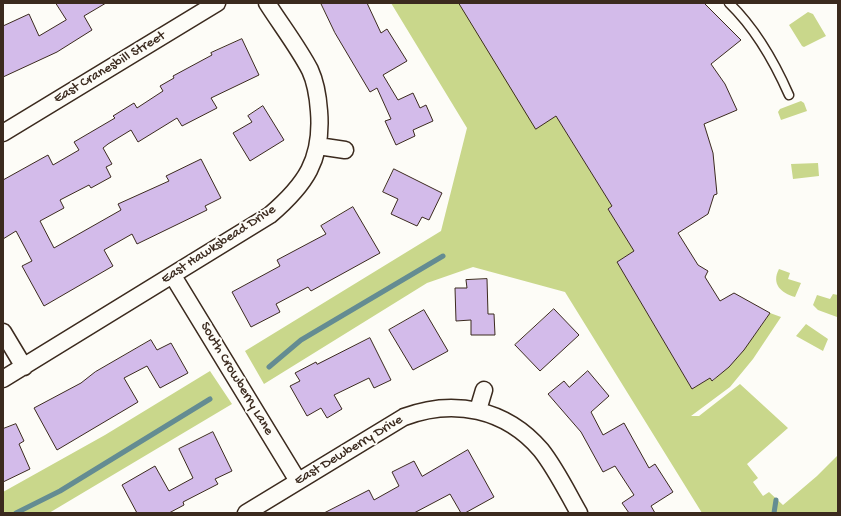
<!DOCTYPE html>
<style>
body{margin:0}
#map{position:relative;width:841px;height:516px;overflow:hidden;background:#fdfcf7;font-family:"Gochi Hand",sans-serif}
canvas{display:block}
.frame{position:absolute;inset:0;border:4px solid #3b2a1e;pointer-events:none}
</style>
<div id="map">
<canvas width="841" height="516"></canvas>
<div class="frame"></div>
</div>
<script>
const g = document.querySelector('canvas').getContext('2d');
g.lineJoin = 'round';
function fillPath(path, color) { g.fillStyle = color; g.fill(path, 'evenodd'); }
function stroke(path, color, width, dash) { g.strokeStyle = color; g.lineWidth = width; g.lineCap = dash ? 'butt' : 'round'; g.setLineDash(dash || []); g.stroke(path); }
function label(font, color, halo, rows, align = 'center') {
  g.font = font + ' "Gochi Hand",sans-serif'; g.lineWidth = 4; g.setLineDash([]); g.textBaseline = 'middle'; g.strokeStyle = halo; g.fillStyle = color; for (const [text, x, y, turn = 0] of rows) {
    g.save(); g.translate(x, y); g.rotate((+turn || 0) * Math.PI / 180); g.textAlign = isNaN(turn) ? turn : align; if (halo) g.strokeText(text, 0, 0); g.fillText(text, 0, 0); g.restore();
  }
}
fillPath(new Path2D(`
 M391,3H459L536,128L556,116L612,206L608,209L634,251L617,262L692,389L710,378L713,381C735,361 753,339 770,313L781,317L753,359L730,387L691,416H699L740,384L788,428L747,464L758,478L753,482L763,496L769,492L783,505L817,476L838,455V513H702L565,292L473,267L427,283L264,384L245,351L441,231L467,128Z
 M808,12L813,14L826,36L804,47L802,46L789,25Z
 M801,101L804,103L807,111L781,120L778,112L780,109Z
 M818,163L819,176L793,179L791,164Z
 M779,269L790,273L788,279L801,283L795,297C781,293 771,284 779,269Z
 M833,294L838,295L837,317L818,310L813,305L817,295L830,299Z
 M806,324L828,339L823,351L796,336Z
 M210,371L232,404L49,513H3V492L105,435Z`), '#c9d78b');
stroke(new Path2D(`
 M269,367L301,340L443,256
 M16,513L60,491L210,399
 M774,513L776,500`), '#648c92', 5);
const building = new Path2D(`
 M56,3H106L84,16L92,30L57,52L3,77V26L29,14L39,36L66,20Z
 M321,3H367L381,33L387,29L407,61L383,75L398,100L413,93L420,108L426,105L433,121L413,130L415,136L396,145L385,121L391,119L377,88L370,92L335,33Z
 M459,3H704L741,40L711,64L725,84L737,110L704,124L713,153L717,194L714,195L708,214L678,233L698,265L708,271L705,277L720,301L734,293L770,313L744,350L729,367L712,381L710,378L692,389L617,262L634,251L608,209L612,206L556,116L536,129Z
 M242,39L259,75L211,98L217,108L182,126L177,118L138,142L131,130L108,144L103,148L112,164L106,167L111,177L91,188L89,185L60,200L64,208L40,221L54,248L121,210L118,204L169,181L166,176L201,159L221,198L205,206L207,210L137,244L132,234L104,250L113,266L44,306L22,266L32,261L16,231L3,239V180L48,155L53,165L79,150L74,142L115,118L113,116L134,103L137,108L163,91L160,86L174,78L173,76L212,55L211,53Z
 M263,106L284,140L250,161L233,133L252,122L248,116Z
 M394,169L442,193L429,220L422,217L417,226L391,214L398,199L383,192Z
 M353,207L380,253L311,291L308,287L276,304L280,312L251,327L232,292L280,266L277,260L326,234L321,226Z
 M487,279L488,314H494L495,335H471V320L456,321L455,288H467L466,280Z
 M554,309L579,335L540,371L515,345Z
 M424,310L448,351L413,370L389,330Z
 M370,338L391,380L374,388L369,378L334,395L342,409L327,418L321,408L307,416L290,386L300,381L295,373L316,362L317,364Z
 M151,340L157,350L171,343L188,373L160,388L147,366L124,378L138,402L57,450L34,408L81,383L95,372Z
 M588,371L609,396L591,412L603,435L624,423L649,468L655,464L673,492L651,506L655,513H629L622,503L634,495L615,466L603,472L581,432L548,394L564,381L569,387Z
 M16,424L24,441L19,444L30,469L3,482V429Z
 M213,432L232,471L215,479L218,484L183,502L184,505L169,513H137L122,485L155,466L169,491L193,478L179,449Z
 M468,450L494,497L465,513H461L450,494L414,513H324L369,490L374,500L399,486L392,472L414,461L422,476Z`);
fillPath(building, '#d3bbea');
stroke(building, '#3b2a1e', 1);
const lane = new Path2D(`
 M729,3C756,29 774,61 789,95`);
const street = new Path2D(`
 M3,133L217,3
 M318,146L345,150
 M173,276L298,481
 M3,332L24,367
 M3,379L270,215C305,185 323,160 319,111C318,97 316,83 310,70C298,47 281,25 267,3
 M478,410L484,390
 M246,513L404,417C454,398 506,409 541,450C556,469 567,492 579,513`);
stroke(lane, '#3b2a1e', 11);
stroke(street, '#3b2a1e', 19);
stroke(lane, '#fdfcf7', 8);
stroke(street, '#fdfcf7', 16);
label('14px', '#3b2a1e', '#fdfcf7', [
 ["East Cranesbill Street",110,68,-31],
 ["East Hawksbead Drive",219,245,-33],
 ["South Crowberry Lane",236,379,59],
 ["East Dewberry Drive",349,451,-31]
]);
</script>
